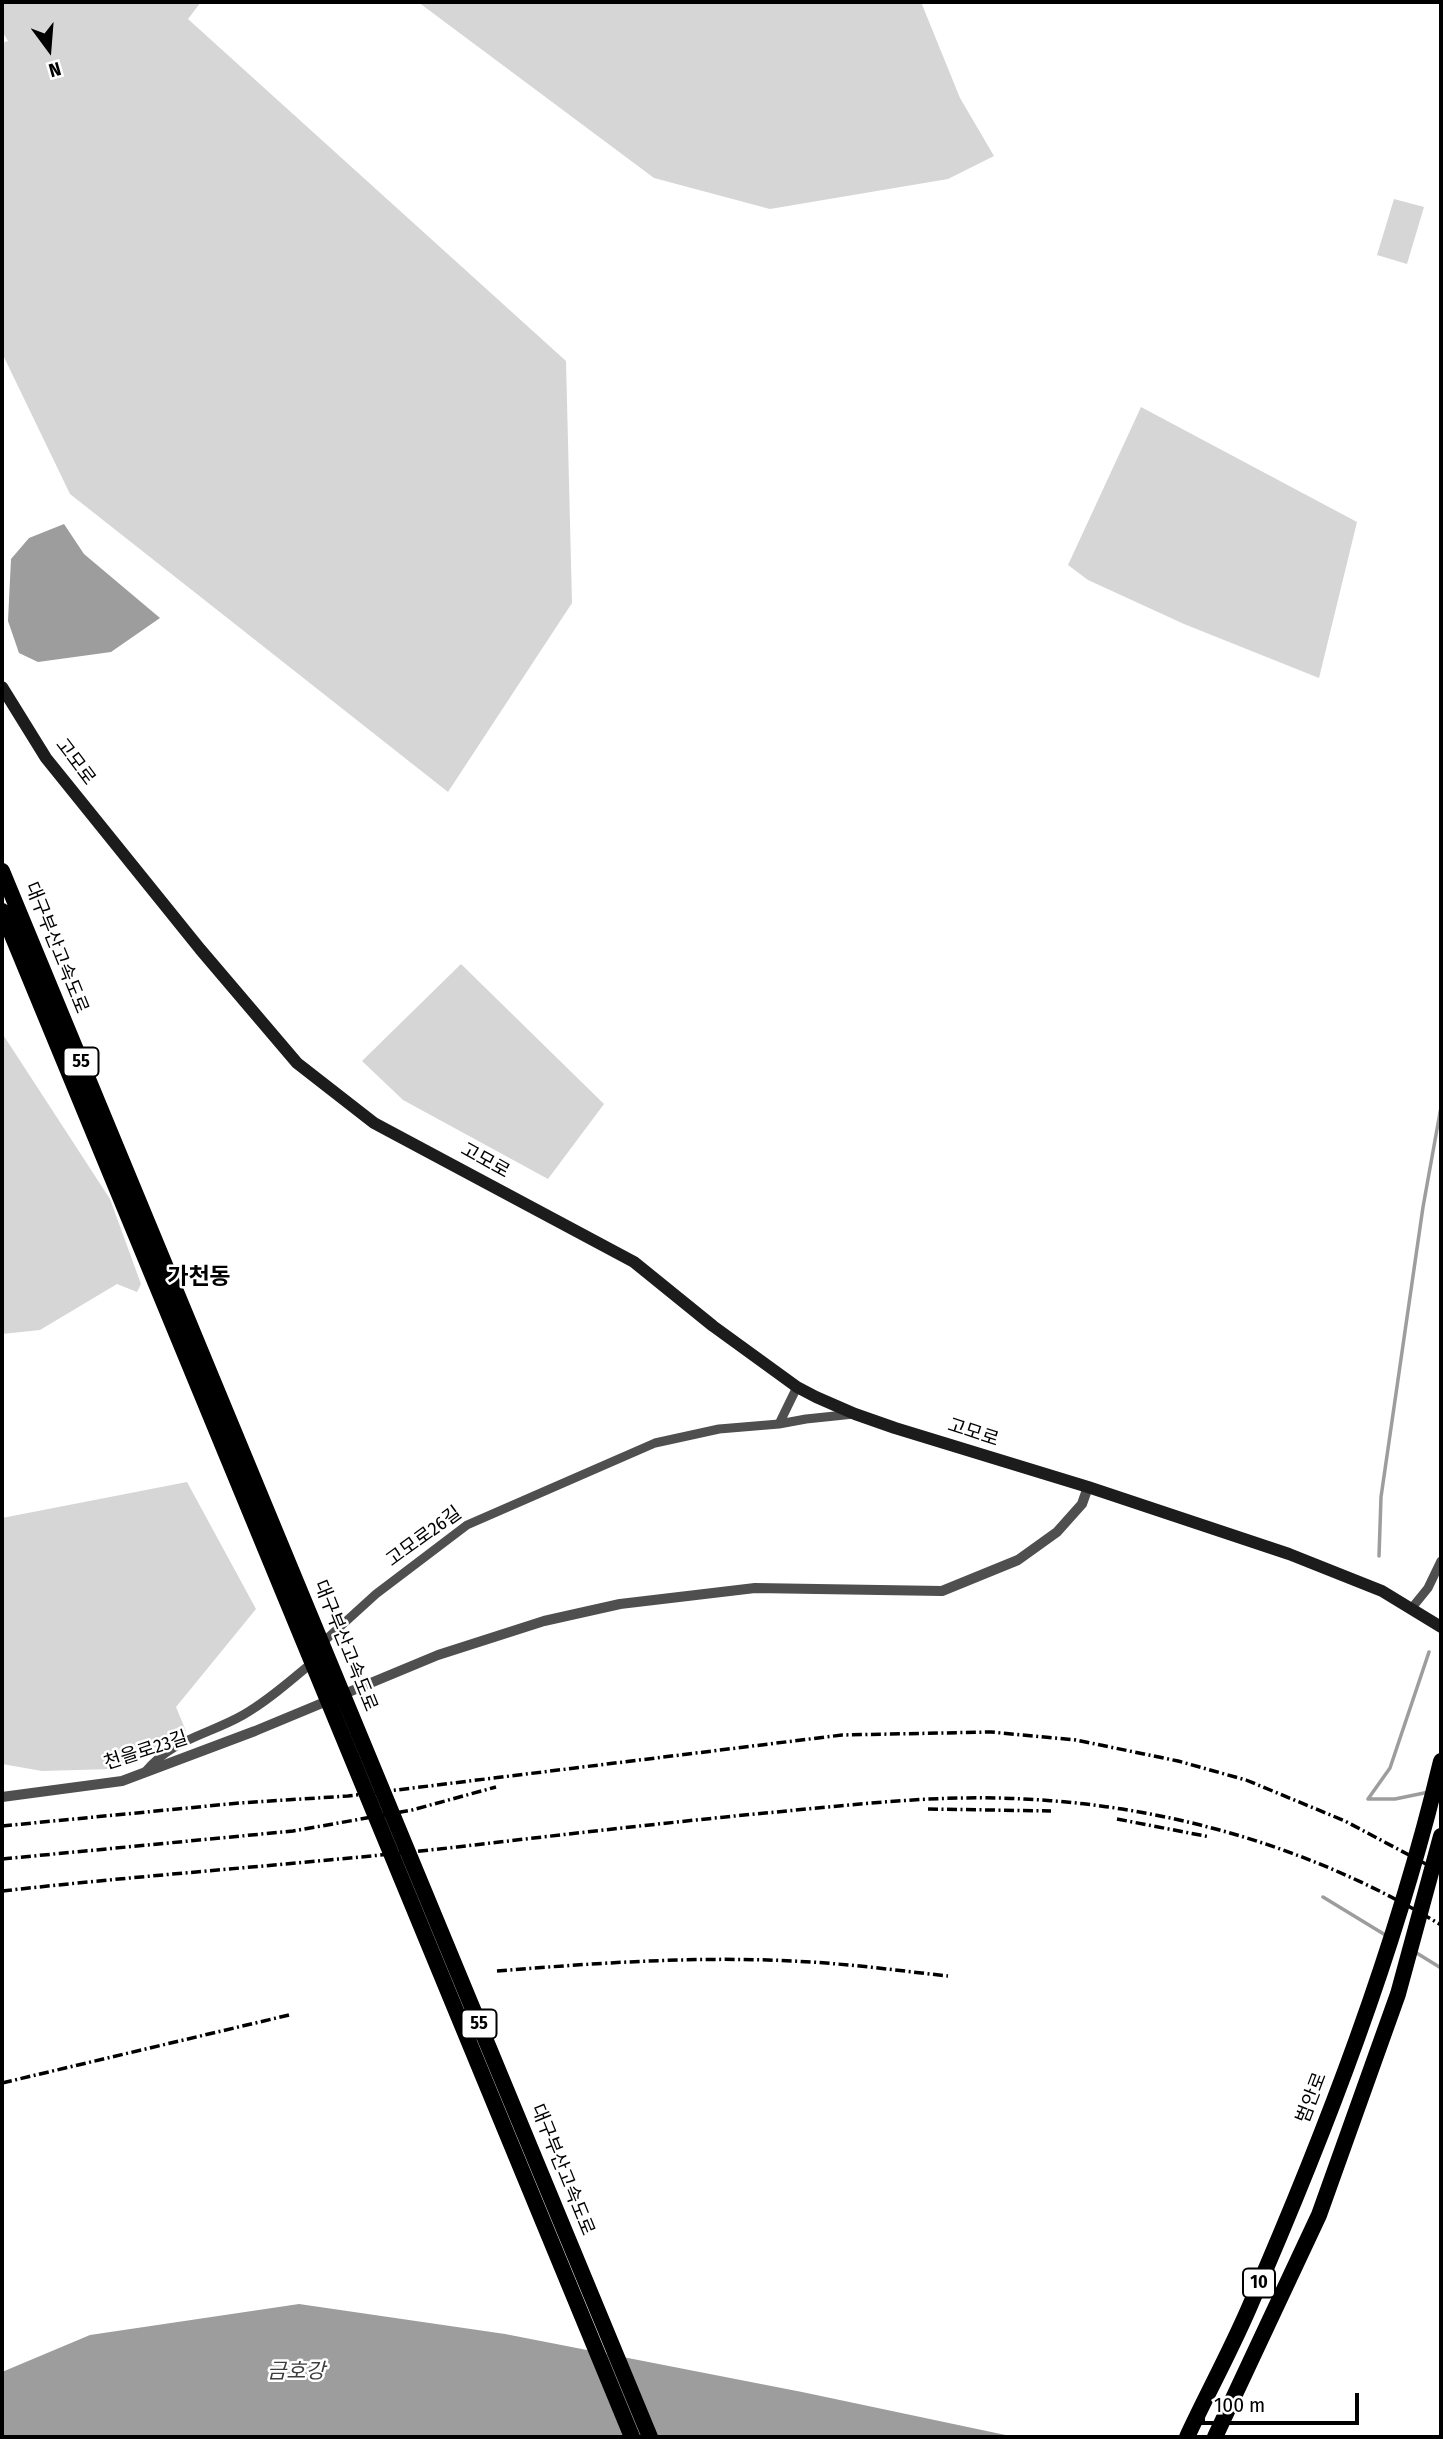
<!DOCTYPE html>
<meta charset="utf-8">
<style>
body{margin:0}
#map{position:relative;width:1443px;height:2439px;overflow:hidden;background:#fff;font-family:"Fira Sans Condensed",sans-serif}
canvas{display:block}
.frame{position:absolute;inset:0;border:4px solid #000;pointer-events:none}
.north{position:absolute;left:14px;top:14px;width:70px;height:70px;-webkit-text-stroke:5px #fff;paint-order:stroke;rotate:164deg;font-size:19px;font-weight:700;line-height:28px;text-align:center;color:#000}
.north::after{content:'';display:block;margin:auto;width:24px;height:32px;background:#000;clip-path:polygon(50% 0,100% 100%,50% 72%,0 100%)}
.scale{position:absolute;left:1201px;top:2393px;width:158px;height:32px;box-sizing:border-box;border:4px solid #000;border-top:0;padding-left:9px;font-size:21px;line-height:24px;white-space:nowrap;color:#000;-webkit-text-stroke:5px #fff;paint-order:stroke}
</style>
<div id="map">
<canvas width="1443" height="2439"></canvas>
<div class="frame"></div>
<div class="north">N</div>
<div class="scale">100 m</div>
</div>
<script>
const g = document.querySelector('canvas').getContext('2d');
g.lineJoin = 'round';
function fillPath(path, color) { g.fillStyle = color; g.fill(path, 'evenodd'); }
function stroke(path, color, width, dash) { g.strokeStyle = color; g.lineWidth = width; g.lineCap = dash ? 'butt' : 'round'; g.setLineDash(dash || []); g.stroke(path); }
function label(font, color, halo, rows, align = 'center') {
  g.font = font + ' "Fira Sans Condensed","Noto Sans KR",sans-serif'; g.lineWidth = 5; g.setLineDash([]); g.textBaseline = 'middle'; g.strokeStyle = halo; g.fillStyle = color; for (const [text, x, y, turn = 0] of rows) {
    g.save(); g.translate(x, y); g.rotate((+turn || 0) * Math.PI / 180); g.textAlign = isNaN(turn) ? turn : align; if (halo) g.strokeText(text, 0, 0); g.fillText(text, 0, 0); g.restore();
  }
}
fillPath(new Path2D(`
 M2,2H201L188,19L566,361L572,603L448,792L70,494L2,353V43L8,41L2,31Z
 M418,2H921L960,98L994,156L948,179L770,209L654,178Z
 M1394,199L1424,207L1407,264L1377,255Z
 M1141,407L1357,522L1319,678L1184,624L1088,580L1068,565Z
 M461,964L604,1104L548,1179L403,1100L362,1061Z
 M2,1033L110,1199L141,1284L137,1292L117,1284L40,1330L2,1334Z
 M187,1482L256,1609L176,1707L186,1731L113,1769L42,1771L2,1764V1518Z`), '#d6d6d6');
fillPath(new Path2D(`
 M64,524L84,554L160,618L111,652L38,662L19,653L8,621L11,559L29,538Z
 M299,2304L505,2334L802,2392L1015,2437H2V2372L90,2335Z`), '#9d9d9d');
stroke(new Path2D(`
 M1379,1556L1381,1497L1423,1207L1441,1107
 M1368,1799L1390,1768L1429,1652
 M1368,1799H1395L1429,1792
 M1323,1897L1387,1936
 M1415,1952L1441,1968`), '#9d9d9d', 3.5);
stroke(new Path2D(`
 M779,1424L797,1387
 M1411,1609L1428,1588L1441,1561
 M321,1644L376,1594L467,1525L655,1443L719,1429L779,1424L806,1419L854,1414
 M145,1772C172,1739 208,1735 243,1715C268,1701 291,1680 313,1662`), '#4f4f4f', 9);
stroke(new Path2D(`
 M2,1797L122,1781L255,1731L438,1655L544,1621L620,1604L755,1588L942,1591L1018,1560L1057,1532L1082,1504L1088,1487`), '#4f4f4f', 10);
stroke(new Path2D(`
 M2,687L46,758L200,949L297,1063L374,1123L634,1262L713,1326L797,1387L816,1397L855,1414L895,1428L1088,1487L1289,1554L1382,1591L1441,1627`), '#1c1c1c', 12);
stroke(new Path2D(`
 M1187,2437C1207,2394 1230,2352 1249,2308C1326,2131 1396,1949 1441,1761
 M1215,2437L1319,2215L1398,1994L1441,1836`), '#000', 16);
stroke(new Path2D(`
 M2,871L650,2437
 M2,911L632,2437`), '#000', 16);
stroke(new Path2D(`
 M928,1809L1051,1811
 M1117,1819L1210,1837
 M2,1826L239,1803L348,1796L842,1735L991,1732L1076,1740L1178,1761L1246,1780L1345,1821L1441,1872
 M2,1859L293,1831L412,1810L496,1787
 M2,1891C153,1874 305,1864 457,1847C559,1835 662,1823 765,1813C831,1807 897,1799 963,1798C1130,1795 1298,1838 1441,1925
 M497,1971C609,1962 724,1954 837,1964C874,1967 911,1972 948,1976
 M2,2083L289,2015`), '#000', 3.5, [10, 3.5, 2, 3.5]);
for (const [x, y, w] of [
 [81,1062,35],
 [479,2024,35],
 [1259,2283,32]
]) { const box = new Path2D(); box.roundRect(x - w / 2, y - 14.5, w, 29, 5); g.fillStyle = '#fff'; g.fill(box); stroke(box, '#000', 2); }
label('bold 18px', '#000', null, [
 ["55",81,1062],
 ["55",479,2024],
 ["10",1259,2283]
]);
label('19px', '#000', '#fff', [
 ["고모로",75,762,53],
 ["대구부산고속도로",56,948,68],
 ["고모로",485,1161,29],
 ["고모로",973,1433,18],
 ["고모로26길",424,1537,-36],
 ["대구부산고속도로",345,1646,68],
 ["천을로23길",146,1751,-18],
 ["범안로",1312,2098,-69],
 ["대구부산고속도로",562,2170,68]
]);
label('italic 21px', '#3e3e3e', '#fff', [
 ["금호강",296,2372]
]);
label('bold 23px', '#000', '#fff', [
 ["가천동",199,1278]
]);
</script>
